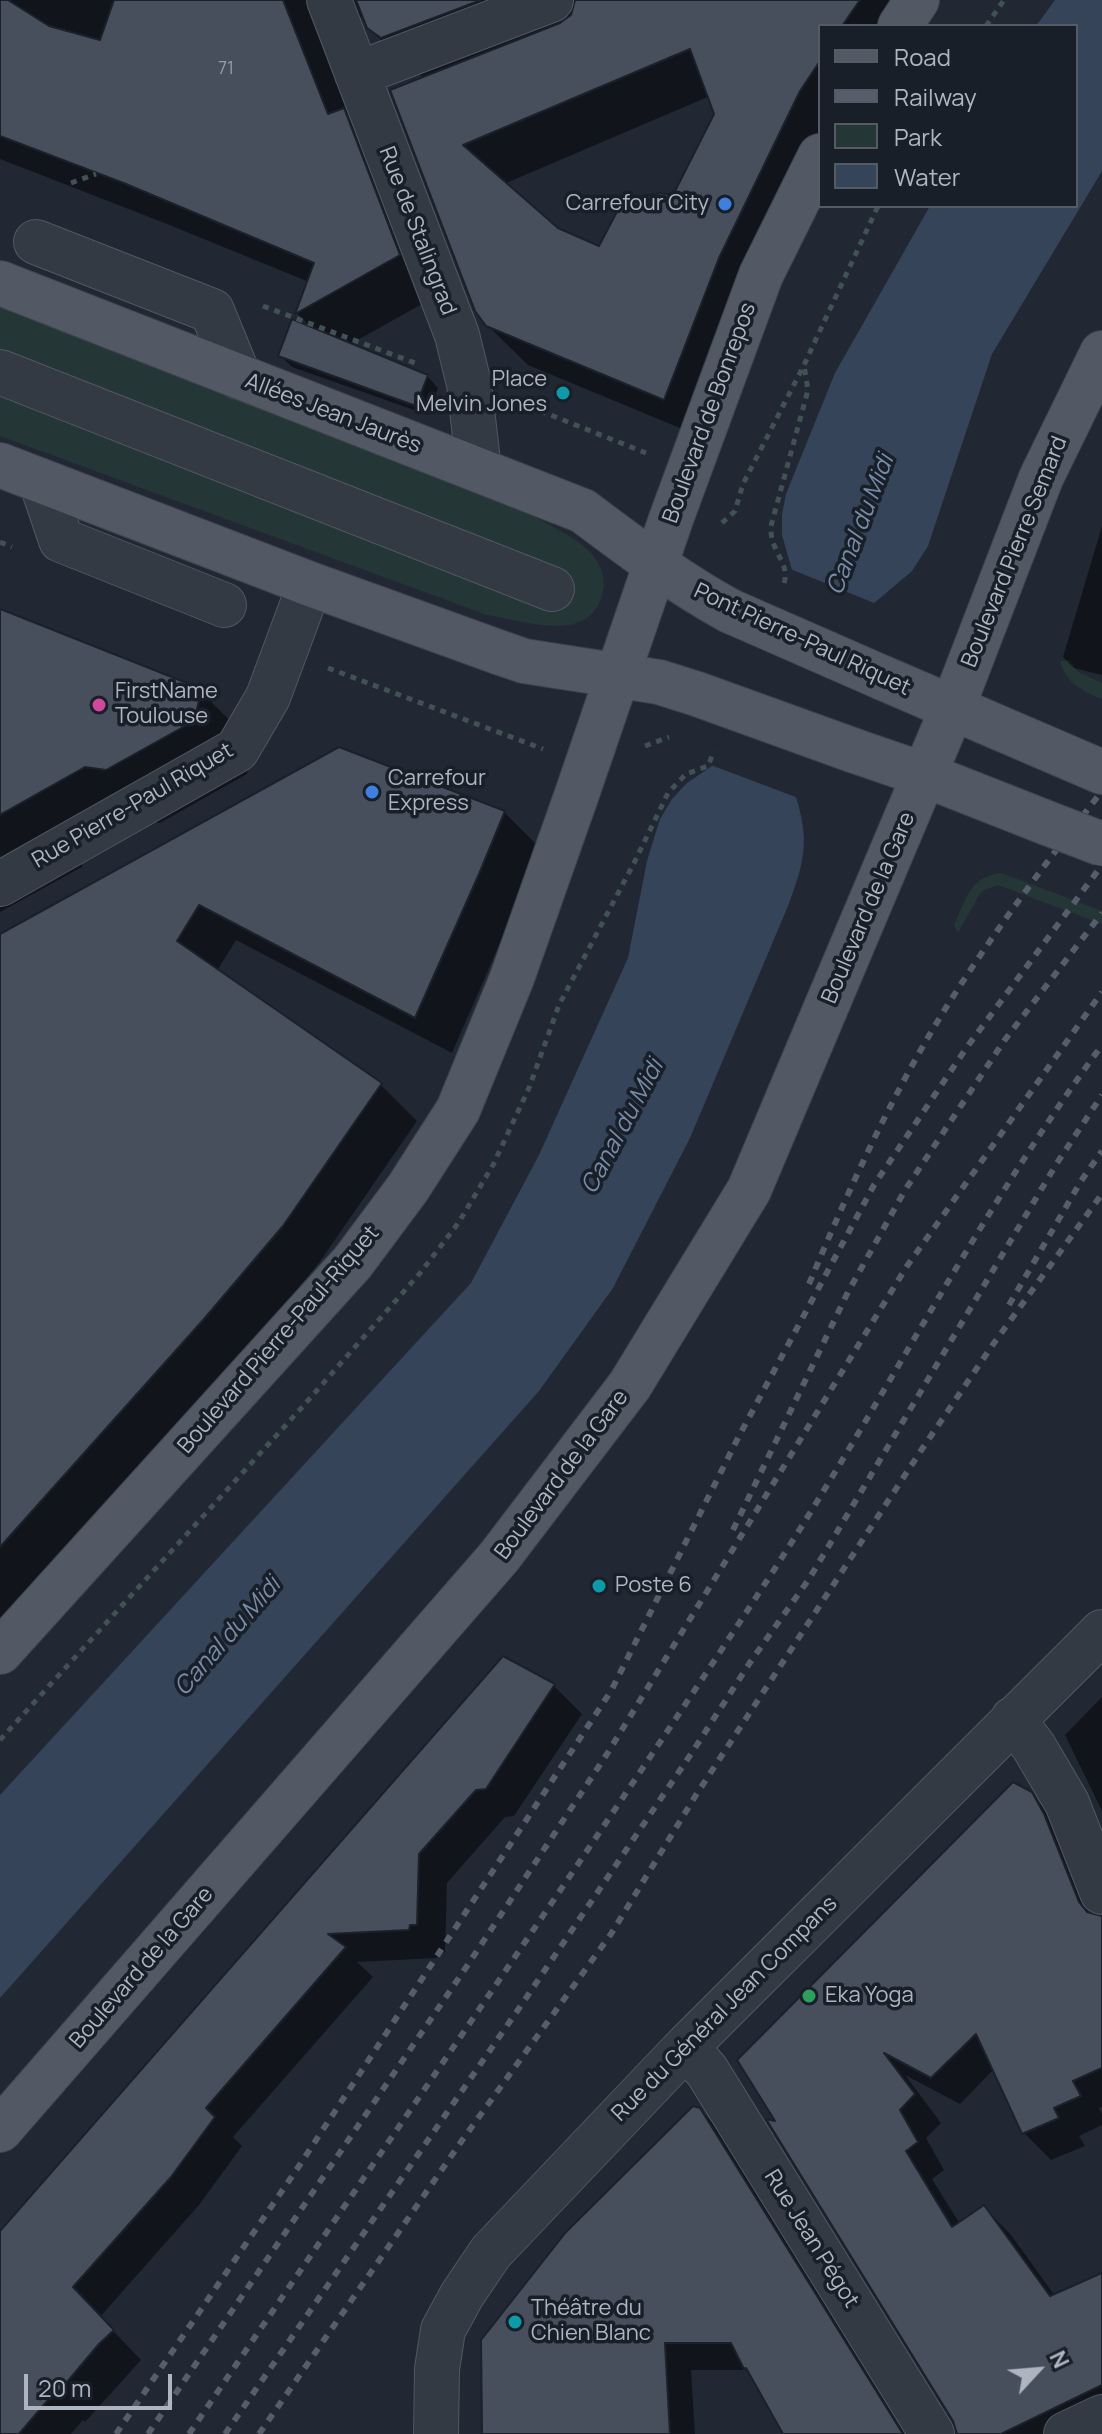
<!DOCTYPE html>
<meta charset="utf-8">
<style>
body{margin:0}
#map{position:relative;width:1102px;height:2434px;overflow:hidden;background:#212833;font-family:Manrope,sans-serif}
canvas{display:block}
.legend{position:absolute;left:818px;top:24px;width:260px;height:184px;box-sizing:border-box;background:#191f28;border:2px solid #555b65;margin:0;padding:10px 14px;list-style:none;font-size:24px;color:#aeb5c1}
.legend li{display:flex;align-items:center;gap:16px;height:40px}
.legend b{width:40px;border:2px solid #555b65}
.north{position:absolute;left:998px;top:2330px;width:80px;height:80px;-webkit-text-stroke:6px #191f28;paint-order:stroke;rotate:64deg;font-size:22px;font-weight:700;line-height:32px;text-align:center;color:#aeb5c1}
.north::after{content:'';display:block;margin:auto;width:28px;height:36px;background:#aeb5c1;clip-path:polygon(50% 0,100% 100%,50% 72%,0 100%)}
.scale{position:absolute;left:24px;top:2374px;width:148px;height:36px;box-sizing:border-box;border:4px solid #aeb5c1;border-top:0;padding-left:10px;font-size:24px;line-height:28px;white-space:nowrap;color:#aeb5c1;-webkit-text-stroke:6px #191f28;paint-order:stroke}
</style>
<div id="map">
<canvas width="1102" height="2434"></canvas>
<ul class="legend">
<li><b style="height:10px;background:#525964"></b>Road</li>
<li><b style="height:10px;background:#565e6b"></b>Railway</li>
<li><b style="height:22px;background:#253636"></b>Park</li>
<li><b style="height:22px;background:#364459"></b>Water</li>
</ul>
<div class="north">N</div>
<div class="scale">20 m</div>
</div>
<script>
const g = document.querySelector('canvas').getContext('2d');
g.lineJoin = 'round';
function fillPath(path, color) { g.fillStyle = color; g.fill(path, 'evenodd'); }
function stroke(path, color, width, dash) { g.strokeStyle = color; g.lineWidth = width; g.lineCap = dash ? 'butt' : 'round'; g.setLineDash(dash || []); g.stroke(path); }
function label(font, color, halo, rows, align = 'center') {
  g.font = font + ' Manrope,sans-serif'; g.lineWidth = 7; g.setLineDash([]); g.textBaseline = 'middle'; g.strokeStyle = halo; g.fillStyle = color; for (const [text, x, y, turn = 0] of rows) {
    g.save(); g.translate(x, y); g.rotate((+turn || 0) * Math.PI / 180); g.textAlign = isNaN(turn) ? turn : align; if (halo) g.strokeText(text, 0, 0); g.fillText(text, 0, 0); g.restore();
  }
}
fillPath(new Path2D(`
 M0,306L522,510C541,521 576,537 590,552C600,563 606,576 603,591C592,646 525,621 487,615L0,436Z
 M1070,660L1078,672L1102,683V699C1083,692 1065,682 1060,661Z
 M1001,873L1102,911V924L998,885L984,890L979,895L958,933L954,925C966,900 969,877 1001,873Z`), '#253636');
fillPath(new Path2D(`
 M1055,0H1102V171L992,354L928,546L912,571L873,604L796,797C810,842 804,863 788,906L690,1138L613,1288L539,1391L0,1998V1795L471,1283L539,1155L628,958L647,861L660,819L672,799L687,783L712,766L792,570L782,535V515L786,494L835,373L930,206H1076V26H1036Z`), '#364459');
fillPath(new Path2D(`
 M788,568L879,605L801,799L708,764Z`), '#212833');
fillPath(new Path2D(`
 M0,0H306L353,120L438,295L349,345L427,376L438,388L428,415L292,367L281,356L314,331L297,313L309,282L167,224L0,159Z
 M309,0H927L909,26H820V171L704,438L528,365L487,325L425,78L409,68L368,27L364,15L350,23ZM710,96L716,114L674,197L600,248L557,230L504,184Z
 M1102,526V675L1074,668L1063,657Z
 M0,612L200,691L254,744L247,774L160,823L140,820L82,852V867L0,912Z
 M504,812L541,849L452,1053L236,940L217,971L380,1084L417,1121L319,1263L254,1341L0,1623V937Z
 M554,1686L582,1714L514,1816L505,1817L447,1883L445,1952L438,1953L437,1958L357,1962L373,1977L233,2137L242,2146L199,2205L100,2317L141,2360L85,2422L83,2420L71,2434H0V2236Z
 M1102,1697V1811L1065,1735Z
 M1030,1794L1058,1822L1071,1843L1102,1918V2107L1099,2108L1102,2114V2125L1079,2136L1085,2146L1051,2160L1024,2133L994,2069L960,2104L905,2075L941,2123L926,2138L944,2170L932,2179L960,2224L984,2207L1011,2235L1055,2296L1102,2275V2429L1092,2434H962L779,2123Z
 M699,2109L727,2137L911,2434H786L754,2376L747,2370H691L695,2434H484Z`), '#0007');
const building = new Path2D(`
 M0,0H8L49,26L100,40L114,0H283L328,114L344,108L400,255L295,314L314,263L126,184L0,136Z
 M356,0H481L381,38L367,28Z
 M575,0H860L842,26H820V61L800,91L719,258L664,400L486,326L475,311L390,90L560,23L571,15ZM690,49L714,114L673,195L660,193L623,200L599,246L558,228L463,145Z
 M292,319L428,375L416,406L278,356Z
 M0,609L202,689L194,721L106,770L85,767L0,815Z
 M339,747L505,811L479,874L415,1018L199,905L177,941L382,1083L283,1226L204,1319L0,1547V934Z
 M503,1656L555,1684L486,1789L476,1790L419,1854L417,1925H410L409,1930L328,1934L346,1947L206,2108L215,2117L171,2177L73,2287L114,2330L99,2344L56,2395L54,2393L19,2434H0V2231Z
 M1013,1782L1032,1792L1044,1814L1079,1902L1087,1912L1102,1916V2068L1073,2081L1081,2096L1054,2108L1059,2118L1022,2134L976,2034L931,2078L884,2053L915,2094L900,2110L918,2142L906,2151L952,2227L984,2205L1050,2296L1102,2273V2385L1001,2434H957L953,2421L766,2119L775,2121L737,2060Z
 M693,2106L700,2108L903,2434H783L746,2368L744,2369L731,2343H665L670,2434H482L481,2340L566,2232Z`);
fillPath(building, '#474f5d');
stroke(building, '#1b212a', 2);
const minor = new Path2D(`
 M329,0L457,335L469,384L479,470
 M357,74L551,0
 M36,242L212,311L239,377
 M0,372L552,589
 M41,481L61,540L224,605
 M0,884L237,750L268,697L310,584
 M1013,1719L1034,1747L1067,1803L1102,1892
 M686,2047L707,2071L932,2434
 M436,2434L437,2369L443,2330L462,2295L491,2252L686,2047L1102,1632
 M1066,2434L1102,2417`);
const major = new Path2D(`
 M900,26L917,0
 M0,283L583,511C631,547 677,582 730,611
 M0,465L310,584L498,652L524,661L659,682L697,694
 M883,678L1102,772
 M855,751L925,775L1047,823
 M0,1652L353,1262L408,1188L458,1110L512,978L578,791L671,519L761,275L820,156
 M0,2130L499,1557L630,1385L749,1190L952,709L1041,478L1102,353`);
stroke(minor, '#515862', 46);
stroke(major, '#3d434d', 46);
stroke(new Path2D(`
 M986,26L1004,0
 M71,183L96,174
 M263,306L415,363
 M518,402L646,453
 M722,523L735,511L743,484L804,365L878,206
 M0,542L12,547
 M784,583C789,569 779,558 774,545C771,539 771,532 771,526L808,390L804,365
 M328,668L543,749
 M645,746L669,737
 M0,1740L304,1405L421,1272L459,1222L493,1165L529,1088L559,1005L634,863L668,793L686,774L708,766L714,751`), '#425154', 5, [6, 6]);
stroke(minor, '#343a44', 44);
stroke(major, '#525964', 44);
stroke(new Path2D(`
 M809,1284C851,1184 897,1083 956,992C1001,922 1051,856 1102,791
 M1009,1305L1081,1181L1102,1151
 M733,1530L848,1292L905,1190L1004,1041L1102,913
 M116,2434L299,2166L611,1691L739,1436L874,1185L967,1047L1102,865
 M148,2434L467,1966L607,1754L907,1266L1102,992
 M189,2434C383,2148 581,1865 770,1576C884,1401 978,1214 1102,1045
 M225,2434L524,2001L693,1751L751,1661L809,1579L1057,1163L1102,1095
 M259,2434L463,2139L611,1934L696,1795L922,1449L994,1343L1102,1194`), '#565e6b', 6, [8, 8]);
const majorBridge = new Path2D(`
 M730,611L883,678
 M697,694L855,751
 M1047,823L1102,844`);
stroke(majorBridge, '#3d434d', 46, []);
stroke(majorBridge, '#525964', 44);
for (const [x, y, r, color] of [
 [725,204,8,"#3f7fe0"],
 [563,393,8,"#0f9aa8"],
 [99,705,8,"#d1479c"],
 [372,792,8,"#3f7fe0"],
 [599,1586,8,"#0f9aa8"],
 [809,1996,8,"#2e9e5b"],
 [515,2322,8,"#0f9aa8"]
]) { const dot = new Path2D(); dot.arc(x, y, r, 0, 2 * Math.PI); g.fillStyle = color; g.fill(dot); stroke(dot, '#191f28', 3); }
label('18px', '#949ca8', null, [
 ["71",226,69]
]);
label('22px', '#aeb5c1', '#191f28', [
 ["Carrefour City",709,204,"right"],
 ["Place",547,380,"right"],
 ["Melvin Jones",547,405,"right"],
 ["FirstName",115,692],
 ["Toulouse",115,717],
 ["Carrefour",388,779],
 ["Express",388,804],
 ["Poste 6",615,1586],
 ["Eka Yoga",825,1996],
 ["Théâtre du",531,2309],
 ["Chien Blanc",531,2334]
], 'left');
label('22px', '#aeb5c1', '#191f28', [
 ["Rue de Stalingrad",417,231,69],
 ["Boulevard de Bonrepos",710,413,-70],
 ["Allées Jean Jaurès",333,414,21],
 ["Boulevard Pierre Semard",1015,552,-68],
 ["Pont Pierre-Paul Riquet",802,640,25],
 ["Rue Pierre-Paul Riquet",133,806,-30],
 ["Boulevard de la Gare",869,908,-67],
 ["Boulevard Pierre-Paul-Riquet",279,1340,-49],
 ["Boulevard de la Gare",562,1475,-53],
 ["Boulevard de la Gare",142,1968,-49],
 ["Rue du Général Jean Compans",725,2009,-45],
 ["Rue Jean Pégot",811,2239,58]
]);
label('italic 24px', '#788ca7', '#191f28', [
 ["Canal du Midi",861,525,-69],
 ["Canal du Midi",623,1127,-62],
 ["Canal du Midi",228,1637,-49]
]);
</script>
